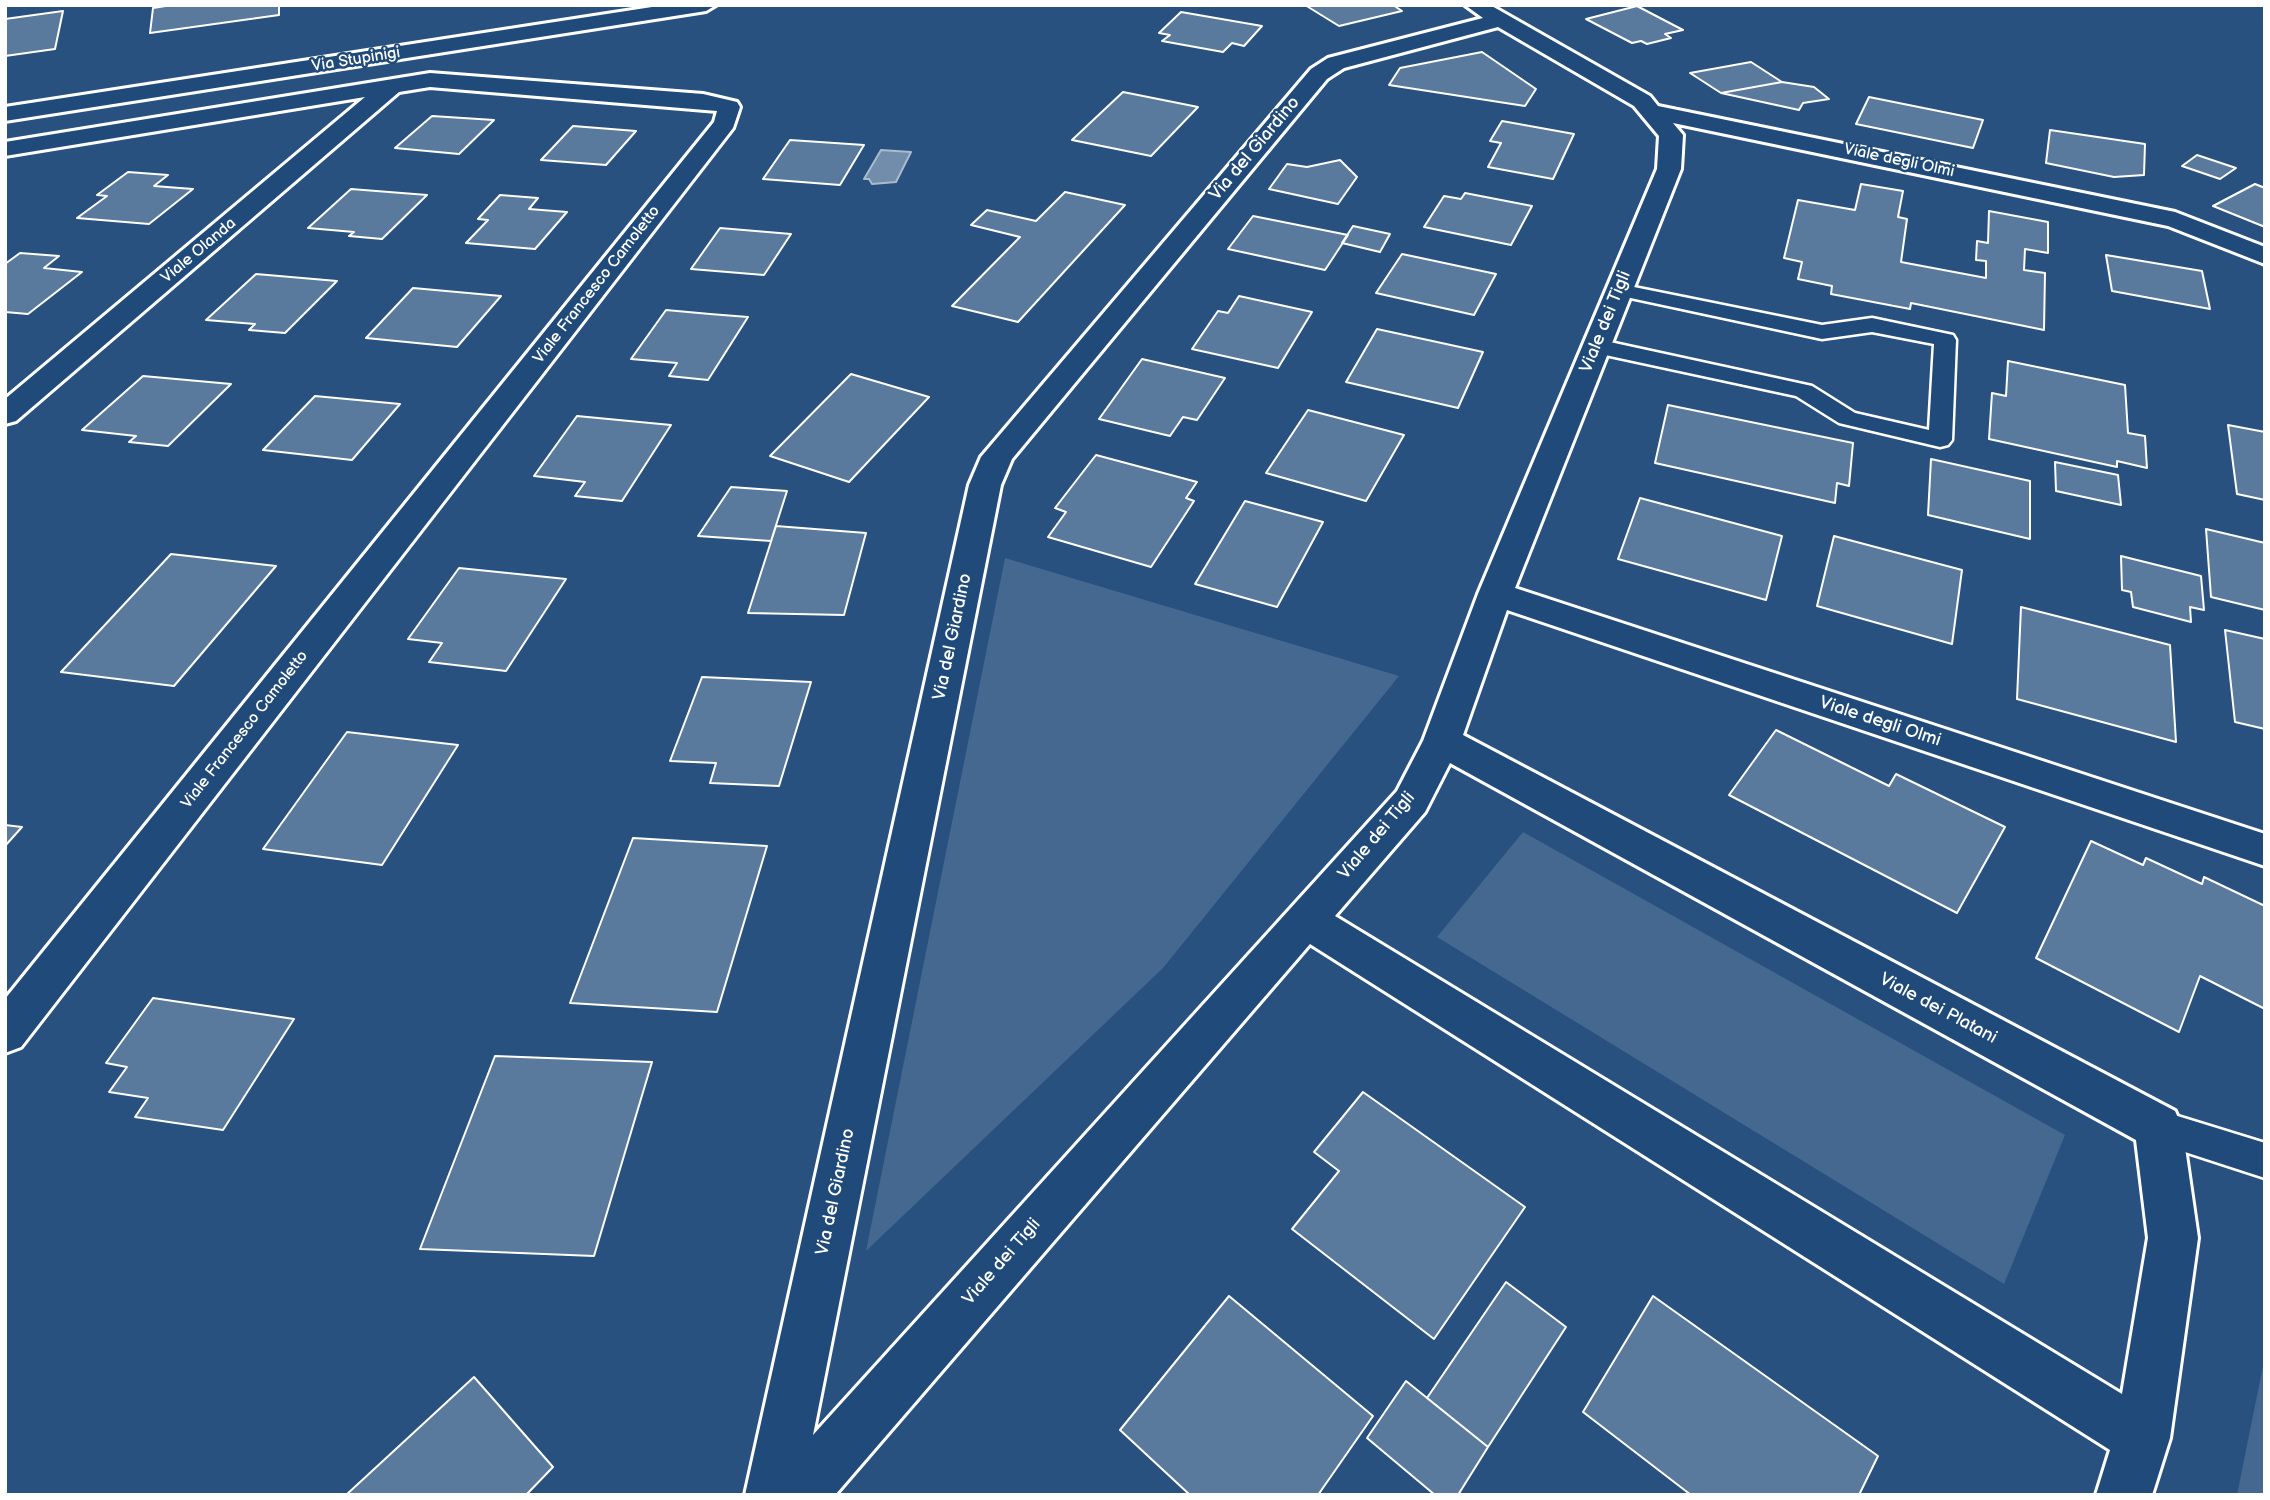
<!DOCTYPE html>
<style>
body{margin:0}
#map{position:relative;width:2270px;height:1500px;overflow:hidden;background:#28517f;font-family:"Balsamiq Sans",sans-serif}
canvas{display:block}
.frame{position:absolute;inset:0;border:7px solid #fff;pointer-events:none}
</style>
<div id="map">
<canvas width="2270" height="1500"></canvas>
<div class="frame"></div>
</div>
<script>
const g = document.querySelector('canvas').getContext('2d');
g.lineJoin = 'round';
function fillPath(path, color) { g.fillStyle = color; g.fill(path, 'evenodd'); }
function stroke(path, color, width, dash) { g.strokeStyle = color; g.lineWidth = width; g.lineCap = dash ? 'butt' : 'round'; g.setLineDash(dash || []); g.stroke(path); }
function label(font, color, halo, rows, align = 'center') {
  g.font = font + ' "Balsamiq Sans",sans-serif'; g.lineWidth = 5; g.setLineDash([]); g.textBaseline = 'middle'; g.strokeStyle = halo; g.fillStyle = color; for (const [text, x, y, turn = 0] of rows) {
    g.save(); g.translate(x, y); g.rotate((+turn || 0) * Math.PI / 180); g.textAlign = isNaN(turn) ? turn : align; if (halo) g.strokeText(text, 0, 0); g.fillText(text, 0, 0); g.restore();
  }
}
fillPath(new Path2D(`
 M1005,558L1399,676L1163,968L866,1251Z
 M1523,832L2065,1135L2004,1284L1437,937Z
 M2265,1356V1495H2237Z`), '#446890');
const water = new Path2D(`
 M881,150L911,152L896,182L872,184L869,179H864Z`);
fillPath(water, '#718dab');
stroke(water, '#aabbcd', 2);
const building = new Path2D(`
 M172,5H279V15L150,33L153,8Z
 M1305,5H1393L1402,11L1339,26Z
 M1637,6L1683,30L1665,34L1671,38L1647,44L1641,41L1632,43L1586,19Z
 M63,11L55,49L5,56V19Z
 M1181,12L1262,26L1244,46L1232,43L1223,52L1162,41L1170,35L1159,33Z
 M1482,52L1536,89L1525,106L1389,85L1400,68Z
 M1751,62L1782,82L1721,93L1690,73Z
 M1782,82L1814,87L1829,99L1803,103L1799,110L1721,93Z
 M1123,92L1198,107L1151,156L1072,140Z
 M1869,97L1983,120L1973,148L1856,124Z
 M432,116L494,120L459,154L395,148Z
 M1502,121L1574,134L1553,179L1488,167L1501,143L1490,141Z
 M573,126L636,131L606,165L541,160Z
 M2050,130L2145,144L2144,175L2114,177L2046,163Z
 M790,140L864,145L840,185L763,179Z
 M2197,155L2236,168L2220,179L2182,166Z
 M1340,160L1357,177L1338,204L1269,189L1287,164L1307,167Z
 M128,172L168,175L154,186L193,189L149,224L77,218L107,196L97,195Z
 M1861,184L1903,191L1898,217L1907,219L1901,262L1986,278V261L1976,260L1977,241L1988,243L1989,211L2048,222V253L2025,249L2024,270L2045,273L2044,330L1911,303L1910,309L1831,294L1832,286L1798,279L1802,262L1784,258L1798,200L1855,210Z
 M2255,184L2265,188V227L2213,206Z
 M351,189L427,195L382,239L349,236L354,232L308,228Z
 M1065,192L1125,205L1018,322L952,306L1020,237L971,225L987,210L1036,221Z
 M1465,193L1532,206L1511,245L1424,227L1444,196L1461,199Z
 M500,195L538,198L529,209L567,212L535,249L466,243L488,220L478,219Z
 M1253,216L1348,235L1325,270L1228,249Z
 M1353,226L1390,234L1380,252L1342,243Z
 M720,228L791,234L764,275L691,269Z
 M20,253L59,256L44,268L82,272L28,314L5,312V264Z
 M1402,254L1496,274L1474,315L1376,293Z
 M2106,255L2202,271L2210,309L2112,291Z
 M256,274L337,281L285,333L249,330L255,324L206,320Z
 M413,288L501,296L457,347L366,338Z
 M1239,296L1312,312L1278,368L1192,349L1218,311L1228,313Z
 M666,310L710,314L748,317L708,380L669,376L677,363L631,359Z
 M1377,329L1483,352L1458,408L1346,382Z
 M1142,359L1225,378L1197,420L1183,417L1170,436L1099,419Z
 M2008,361L2125,385L2128,433L2145,436L2147,468L2117,461V467L1989,439L1992,393L2006,396Z
 M851,374L929,397L849,482L770,456Z
 M143,376L231,384L168,446L129,442L136,436L82,430Z
 M315,396L400,404L352,460L263,450Z
 M1668,405L1853,443L1849,486L1837,483L1835,503L1655,463Z
 M1308,410L1404,435L1366,501L1266,473Z
 M577,416L671,425L622,501L575,496L585,482L534,476Z
 M2228,425L2265,432V500L2237,494Z
 M1096,455L1197,482L1186,498L1194,501L1151,567L1048,537L1066,512L1055,508Z
 M1931,459L2030,481V539L1928,515Z
 M2055,462L2118,475L2121,505L2056,491Z
 M731,487L787,491L771,541L698,536Z
 M1640,498L1782,536L1766,600L1618,559Z
 M1245,501L1323,522L1277,607L1195,584Z
 M776,526L866,533L844,615L748,613Z
 M2206,529L2265,543V610L2211,597Z
 M1834,536L1962,570L1952,644L1817,606Z
 M171,554L276,566L174,686L61,672Z
 M2121,556L2201,576L2204,610L2190,607L2191,622L2133,607L2131,592L2122,590Z
 M459,568L566,579L506,671L429,662L442,643L408,639Z
 M2021,607L2170,645L2176,742L2017,699Z
 M2225,630L2265,639V729L2235,722Z
 M702,677L811,682L779,786L710,783L716,763L670,761Z
 M1776,730L1889,786L1896,774L2005,827L1957,913L1729,795Z
 M347,732L458,745L382,865L263,849Z
 M5,825L22,827L5,846Z
 M633,838L767,846L717,1012L570,1003Z
 M2091,841L2143,865L2146,858L2202,884L2204,877L2265,906V1009L2200,976L2179,1032L2036,958Z
 M153,998L294,1019L223,1130L135,1117L148,1098L109,1092L127,1067L106,1063Z
 M495,1056L652,1062L594,1256L420,1249Z
 M1363,1092L1525,1207L1434,1339L1292,1229L1339,1171L1314,1152Z
 M1506,1282L1566,1327L1488,1447L1427,1398Z
 M1229,1296L1373,1416L1318,1495H1190L1120,1430Z
 M1653,1296L1878,1456L1859,1495H1691L1583,1412Z
 M474,1377L553,1467L526,1495H346Z
 M1406,1381L1488,1447L1458,1495H1435L1367,1438Z`);
fillPath(building, '#5a7a9d');
stroke(building, '#fff', 2);
const service = new Path2D(`
 M1619,284L1822,325L1872,318L1953,335L1956,340L1952,440L1948,445L1940,447L1839,423L1796,396L1596,353L1585,346L1596,339L1812,386L1855,413L1929,430L1934,344L1872,332L1822,339L1612,294L1608,290Z
 M2158,1110L2265,1143V1178L2145,1139L2140,1127L2145,1115Z`);
const minor = new Path2D(`
 M1465,5H1490L1650,96L1658,106L2175,212L2265,247V264L2168,226L1673,123L1683,135L1681,169L1515,588L2265,834V866L1507,610L1463,735L2175,1111L2182,1127L2198,1238L2170,1438L2152,1495H2096L2110,1450L1310,944L835,1495H745L969,485L981,457L1311,69L1328,58L1483,18ZM1498,27L1634,106L1659,136L1657,169L1478,594L1423,741L1397,791L813,1435L1001,485L1012,459L1327,79L1344,68ZM1450,763L2136,1140L2148,1238L2122,1394L1335,916L1425,812Z
 M430,73L703,94L737,102L740,107L733,128L21,1047L5,1053V999L714,122L717,111L430,87L399,92L16,421L5,424V399L365,97L5,156V142Z`);
const tertiary = new Path2D(`
 M665,5H716L706,11L5,121V107Z`);
stroke(service, '#fff', 5);
stroke(minor, '#fff', 6);
stroke(tertiary, '#fff', 6);
fillPath(service, '#1f4a7a');
fillPath(minor, '#1f4a7a');
fillPath(tertiary, '#1f4a7a');
label('16px', '#fff', '#1f4a7a', [
 ["Via Stupinigi",356,60,-9],
 ["Viale degli Olmi",1899,161,12],
 ["Viale Olanda",199,251,-40],
 ["Viale Francesco Camoletto",597,285,-52],
 ["Viale Francesco Camoletto",245,730,-52]
]);
label('18px', '#fff', '#1f4a7a', [
 ["Via del Giardino",1255,149,-50],
 ["Viale dei Tigli",1606,322,-68],
 ["Via del Giardino",953,637,-78],
 ["Viale degli Olmi",1880,722,18],
 ["Viale dei Tigli",1377,836,-50],
 ["Viale dei Platani",1938,1009,28],
 ["Via del Giardino",836,1192,-78],
 ["Viale dei Tigli",1002,1262,-49]
]);
</script>
